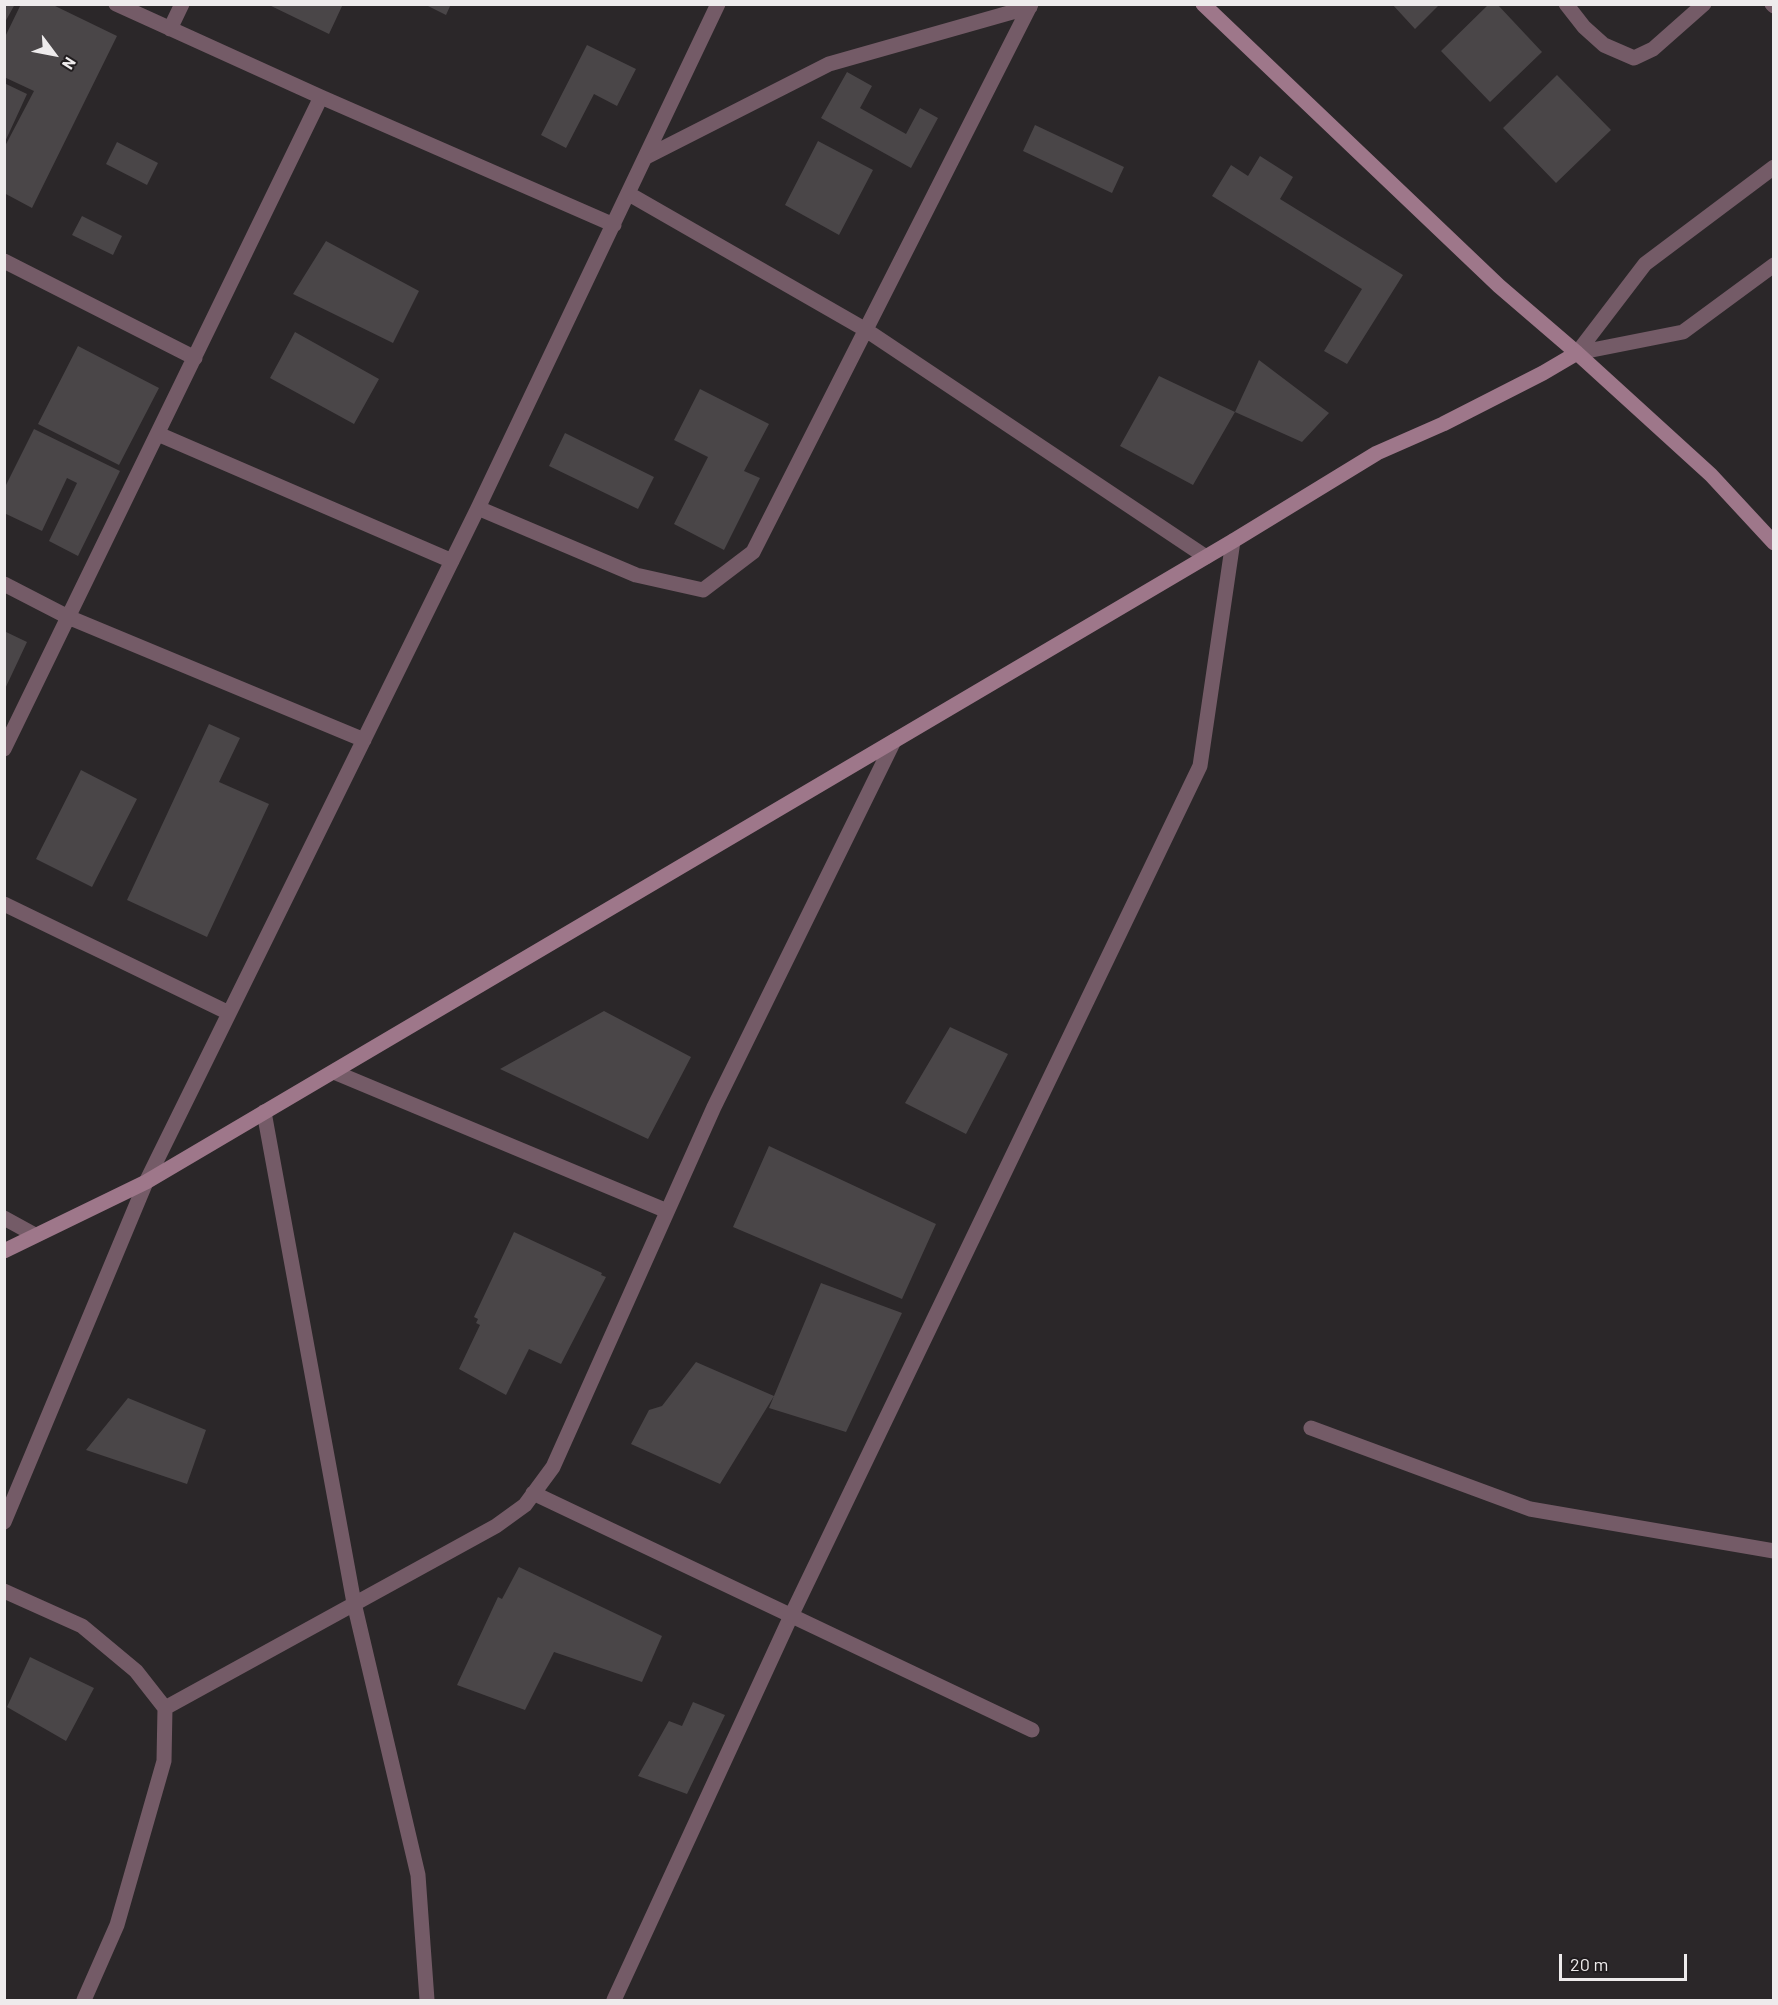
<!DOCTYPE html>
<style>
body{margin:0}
#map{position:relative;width:1778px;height:2005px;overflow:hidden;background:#2b2729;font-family:Barlow,sans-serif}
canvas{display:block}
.frame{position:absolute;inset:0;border:6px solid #eeebec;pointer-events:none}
.north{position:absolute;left:24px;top:24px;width:60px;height:60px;-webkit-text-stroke:4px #211d1f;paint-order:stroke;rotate:122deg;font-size:16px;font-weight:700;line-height:24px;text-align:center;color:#eeebec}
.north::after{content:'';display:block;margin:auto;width:21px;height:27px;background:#eeebec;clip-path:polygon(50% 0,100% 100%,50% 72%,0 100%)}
.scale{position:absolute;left:1559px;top:1954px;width:128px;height:27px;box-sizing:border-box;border:3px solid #eeebec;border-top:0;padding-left:8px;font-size:18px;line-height:21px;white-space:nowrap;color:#eeebec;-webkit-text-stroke:4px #211d1f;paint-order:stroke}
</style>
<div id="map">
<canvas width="1778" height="2005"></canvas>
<div class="frame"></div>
<div class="north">N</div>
<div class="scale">20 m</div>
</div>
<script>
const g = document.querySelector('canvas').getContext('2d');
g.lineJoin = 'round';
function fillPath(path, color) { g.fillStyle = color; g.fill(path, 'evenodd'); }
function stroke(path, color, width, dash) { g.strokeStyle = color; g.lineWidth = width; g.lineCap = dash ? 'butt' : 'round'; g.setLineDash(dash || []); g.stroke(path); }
fillPath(new Path2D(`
 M4,4H15L4,24Z
 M21,4H51L117,36L32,208L4,193V148L34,91L4,77V39Z
 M267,4H343L329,34Z
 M424,4H451L446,15Z
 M1392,4H1440L1415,29Z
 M1489,4H1497L1542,52L1490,102L1441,51Z
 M587,45L636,69L617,106L594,94L566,148L541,135Z
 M847,72L872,86L860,108L906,134L920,108L938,118L911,168L821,118Z
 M1557,75L1611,130L1556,183L1503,128Z
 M4,83L27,94L4,144Z
 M1035,125L1124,167L1112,193L1023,151Z
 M818,141L873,170L839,235L785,205Z
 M117,142L158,163L147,185L106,164Z
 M1260,156L1293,177L1280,199L1403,275L1347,364L1324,351L1362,289L1212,196L1231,165L1248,176Z
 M82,216L122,236L113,255L72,235Z
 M326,241L419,291L393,343L293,294Z
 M295,332L379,379L354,424L270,378Z
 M78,346L159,388L119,465L38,424Z
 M1259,360L1329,413L1302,442L1235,412Z
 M1159,376L1235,412L1193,485L1120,446Z
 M700,389L769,424L744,471L760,478L724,550L674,524L708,457L674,440Z
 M34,429L120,471L78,556L49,541L77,483L67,478L42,531L4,513V489Z
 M565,433L654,477L638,509L549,466Z
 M4,631L27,642L4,691Z
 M209,724L240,738L219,782L269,804L207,937L127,900Z
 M81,770L137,799L92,887L36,859Z
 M604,1011L691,1057L648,1139L500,1069Z
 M950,1027L1008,1054L966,1134L905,1103Z
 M769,1146L936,1224L902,1299L733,1227Z
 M514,1232L602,1273L601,1275L606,1277L561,1364L529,1349L506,1395L459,1369L480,1325L476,1323L478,1319L474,1317Z
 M821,1283L902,1313L846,1432L769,1408Z
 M696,1362L774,1396L720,1484L631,1444L649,1410L662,1406Z
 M128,1398L206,1430L187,1484L86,1450Z
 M519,1567L662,1636L642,1682L554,1652L525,1710L457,1685L498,1597L502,1599Z
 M30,1657L94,1688L66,1741L7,1707Z
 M693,1702L725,1715L687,1794L638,1776L669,1721L682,1726Z`), '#4a4648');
stroke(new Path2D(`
 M1566,4L1584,27L1604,45L1634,58L1653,49L1704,4
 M1772,4L1774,6`), '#745b67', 15);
stroke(new Path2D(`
 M116,4L321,97L614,225
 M170,29L182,4
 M646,157L829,64L1030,7
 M629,194L866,330L1206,557
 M4,261L195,358
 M1577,353L1645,264L1774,167
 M1577,353L1683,332L1774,265
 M158,434L452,561
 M478,508L636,575L703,590L753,552L1031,4
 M4,584L68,617L364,740
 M4,749L321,97
 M4,904L229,1013
 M334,1072L667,1211
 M264,1112L354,1603L418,1875L427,2000
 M4,1218L35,1235
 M1311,1428L1530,1509L1774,1551
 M533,1493L1032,1730
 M4,1522L146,1182L478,508L718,4
 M4,1591L82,1626L136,1671L165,1708L164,1761L117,1925L84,2000
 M165,1708L496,1526L525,1505L553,1467L714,1107L894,741
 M614,2000L791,1616L1200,766L1233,541`), '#745b67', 15);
stroke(new Path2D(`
 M1203,4L1499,286L1577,353
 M4,1251L146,1182L1233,541L1377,453L1443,424L1543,373L1577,353L1711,475L1774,543`), '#9e778a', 15);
</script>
